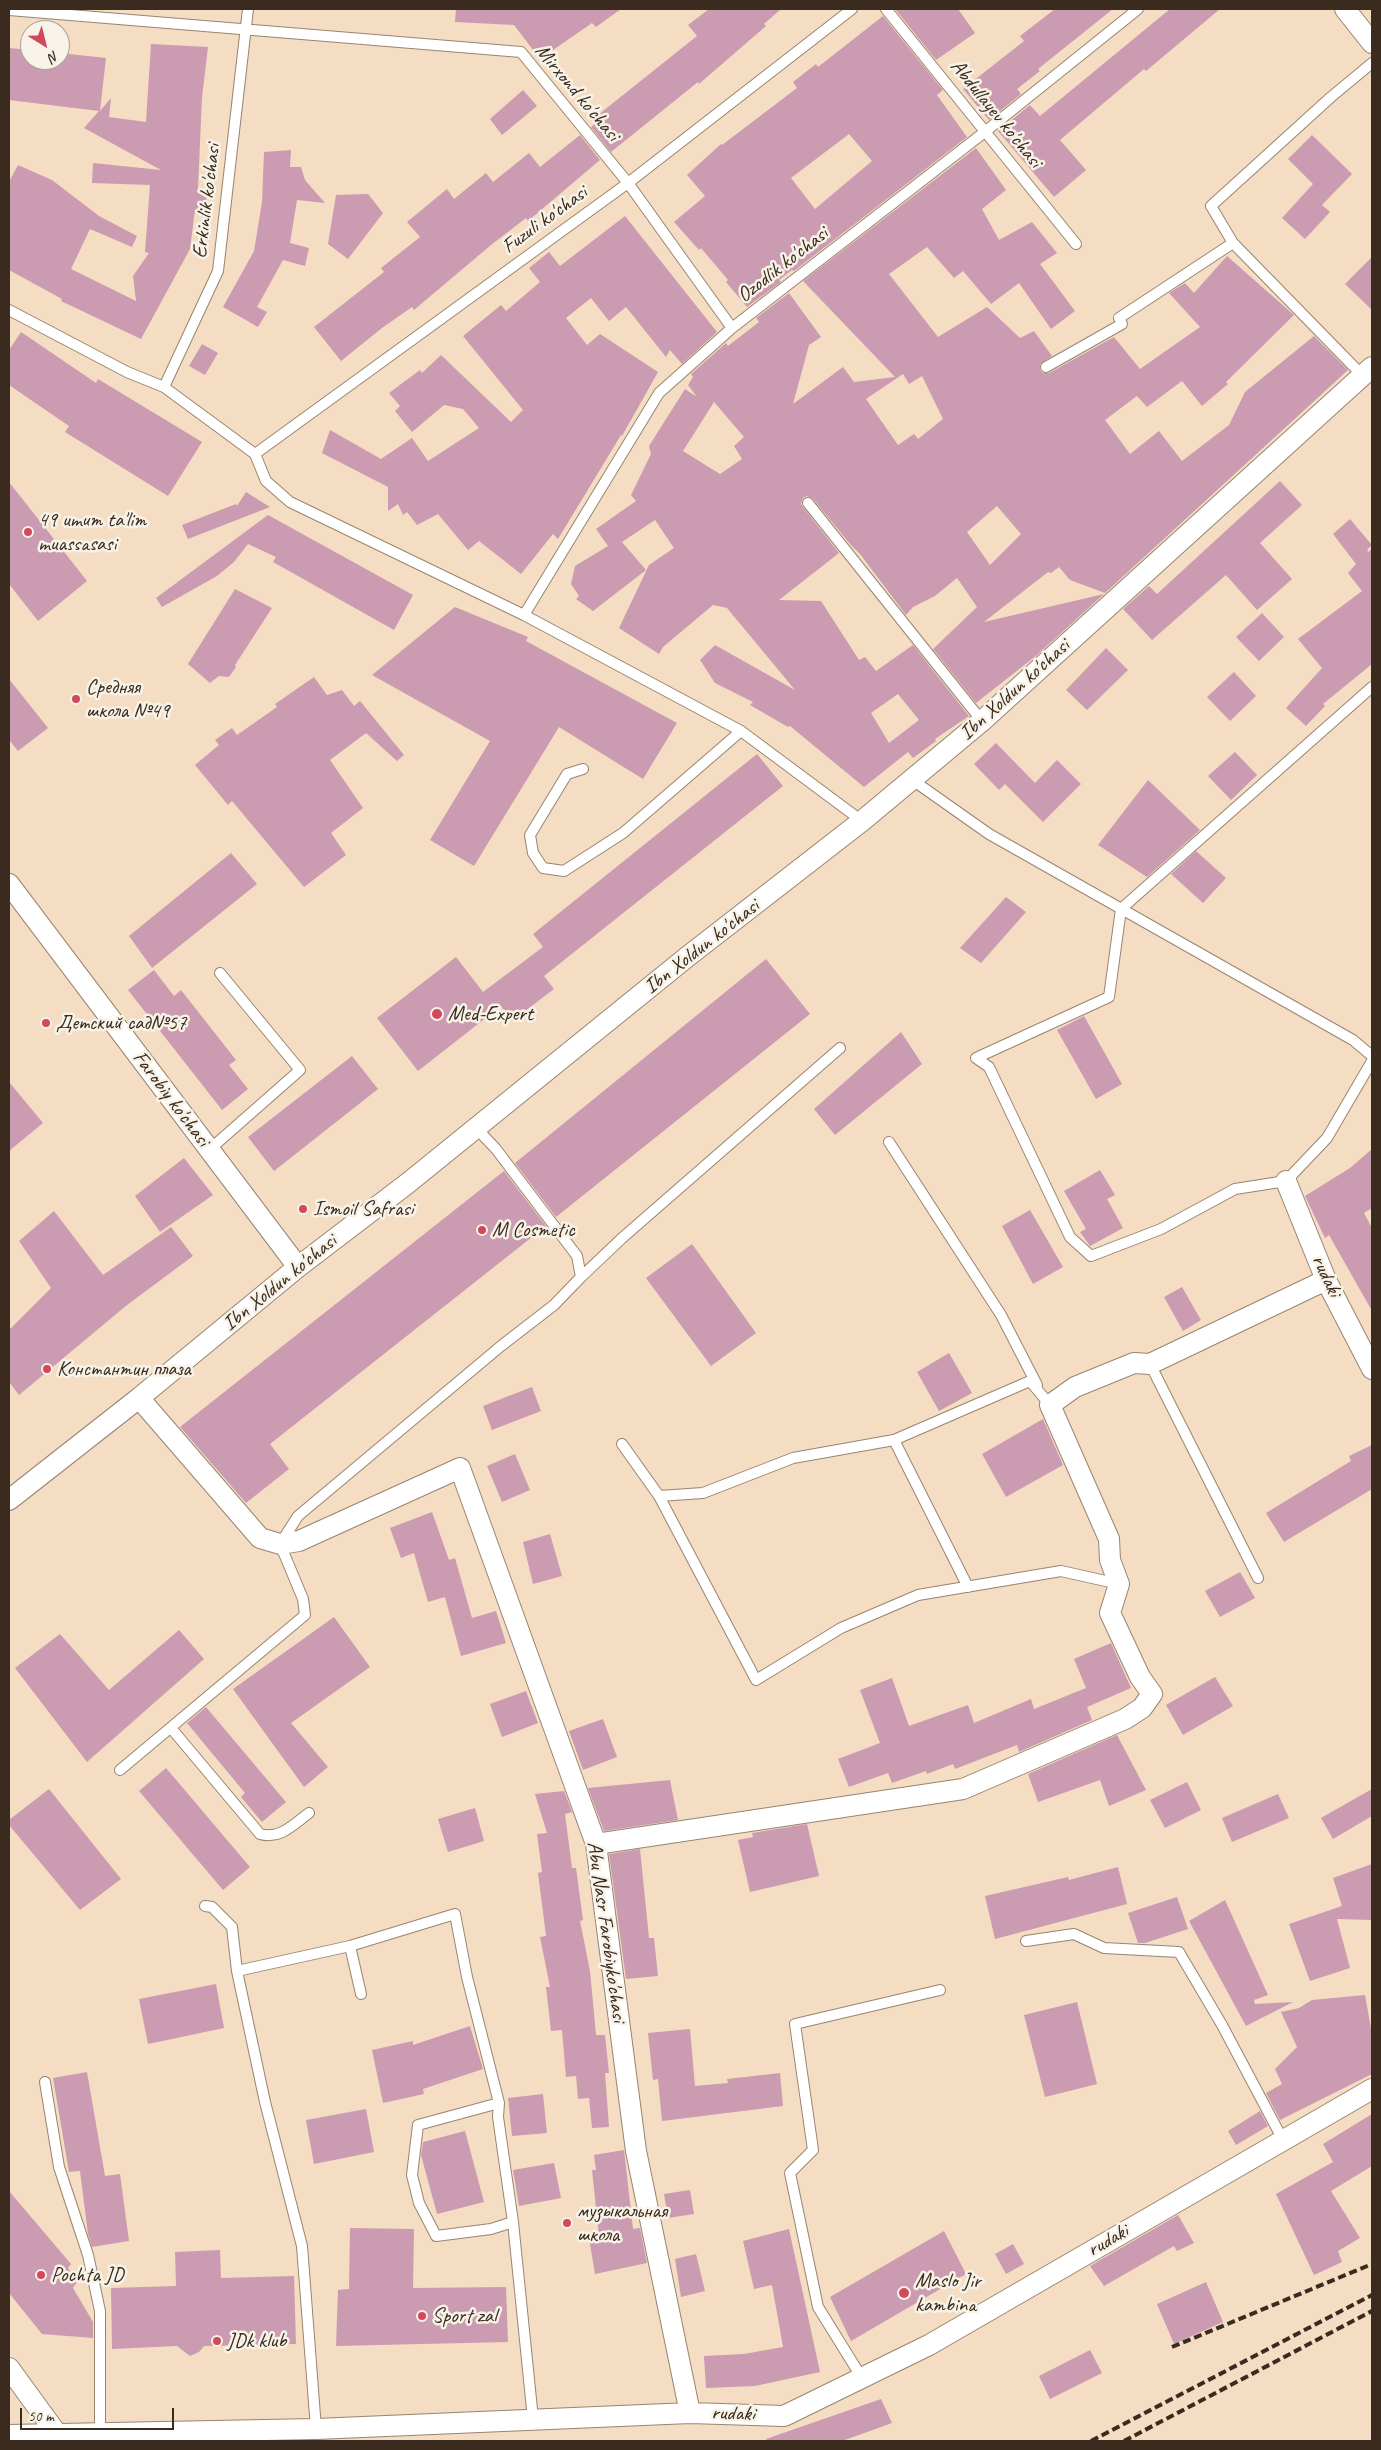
<!DOCTYPE html>
<meta charset="utf-8">
<style>
body{margin:0}
#map{position:relative;width:1381px;height:2450px;overflow:hidden;background:#f4ddc2;font-family:Caveat,sans-serif}
canvas{display:block}
.frame{position:absolute;inset:0;border:10px solid #3b2a1e;pointer-events:none}
.north{position:absolute;left:20px;top:20px;width:50px;height:50px;box-sizing:border-box;background:#f7f3e8;border:1px solid #aca397;border-radius:50%;rotate:144deg;font-size:14px;font-weight:700;line-height:20px;text-align:center;color:#3b2a1e}
.north::after{content:'';display:block;margin:auto;width:18px;height:22px;background:#d1495b;clip-path:polygon(50% 0,100% 100%,50% 72%,0 100%)}
.scale{position:absolute;left:20px;top:2408px;width:154px;height:22px;box-sizing:border-box;border:2px solid #3b2a1e;border-top:0;padding-left:6px;font-size:15px;line-height:18px;white-space:nowrap;color:#3b2a1e;-webkit-text-stroke:4px #f7f3e8;paint-order:stroke}
</style>
<div id="map">
<canvas width="1381" height="2450"></canvas>
<div class="frame"></div>
<div class="north">N</div>
<div class="scale">50 m</div>
</div>
<script>
const g = document.querySelector('canvas').getContext('2d');
g.lineJoin = 'round';
function fillPath(path, color) { g.fillStyle = color; g.fill(path, 'evenodd'); }
function stroke(path, color, width, dash) { g.strokeStyle = color; g.lineWidth = width; g.lineCap = dash ? 'butt' : 'round'; g.setLineDash(dash || []); g.stroke(path); }
function label(font, color, halo, rows, align = 'center') {
  g.font = font + ' Caveat,sans-serif'; g.lineWidth = 5; g.setLineDash([]); g.textBaseline = 'middle'; g.strokeStyle = halo; g.fillStyle = color; for (const [text, x, y, turn = 0] of rows) {
    g.save(); g.translate(x, y); g.rotate((+turn || 0) * Math.PI / 180); g.textAlign = isNaN(turn) ? turn : align; if (halo) g.strokeText(text, 0, 0); g.fillText(text, 0, 0); g.restore();
  }
}
fillPath(new Path2D(`
 M456,9H621L596,27L592,23L540,59L514,25L455,22Z
 M709,9H781L764,24L766,26L699,84L698,82L611,152L591,127L601,119L598,115L697,36L688,25Z
 M895,9H958L975,33L936,60Z
 M1055,9H1113L1038,69L1040,71L1017,89L1021,94L989,120L963,89L1024,41L1020,36Z
 M1170,9H1220L1146,71L1144,69L1060,140L1086,170L1054,197L998,131L1030,105L1040,116Z
 M883,16L943,90L937,95L967,137L794,271L792,270L779,280L781,282L747,307L726,282L728,280L701,248L699,250L674,222L705,196L687,175L721,144L722,145L797,88L793,82L816,64L818,67ZM849,134L872,161L815,209L791,178Z
 M151,44L208,47L202,97L198,189L207,192L205,212L195,210L190,249L141,339L61,301L62,299L9,270V182L18,165L52,180L99,216L137,236L132,247L90,229L71,269L136,301L133,276L149,253L145,252L150,185L92,183L93,163L161,170L84,128L99,111L9,100V48L30,50V60H60V53L106,58L100,111L111,98L109,117L146,122Z
 M523,90L537,106L502,135L490,119Z
 M580,135L600,160L528,221L526,218L491,245L414,310L412,307L382,328L341,361L314,327L384,272L381,268L420,237L407,222L447,189L454,199L486,173L493,182L529,153L540,167Z
 M1312,135L1352,174L1322,205L1330,212L1305,239L1282,218L1313,184L1288,159Z
 M976,148L1006,190L982,209L999,240L1032,222L1057,253L1040,264L1075,311L1051,329L1019,283L991,304L963,271L954,278L927,247L889,274L938,337L987,307L1020,338L1034,331L1052,356L1040,364V370L1043,373H1049L1114,337L1140,369L1200,327L1169,293L1185,283L1194,293L1227,256L1294,315L1226,382L1228,384L1202,406L1182,381L1147,407L1137,396L1105,420L1130,454L1159,431L1182,461L1229,425L1245,392L1314,336L1348,370L1105,593L1070,580L1059,567L1051,573L1048,572L984,622L1104,594L1037,655L976,703L933,649L977,607L957,578L935,596L913,607L906,615L860,554L850,544L813,499L807,496L803,498L801,504L803,507L839,553L779,600L821,601L859,660L865,657L876,671L913,645L969,716L935,739L936,741L913,758L908,752L864,787L790,726L788,727L750,705L753,702L715,683L700,660L715,645L795,690L727,608L713,605L663,647L659,654L619,628L649,565L674,548L655,520L622,542L646,570L593,611L576,599L579,596L571,584L575,566L608,546L596,529L636,501L631,495L651,454L649,446L685,389L697,397L688,385L693,377L691,374L726,343L728,346L759,322L756,318L789,293L821,337L809,345L793,404L843,367L854,382L895,377L803,281ZM903,374L909,384L922,376L943,419L918,439L914,434L898,445L866,399ZM714,402L744,437L734,446L742,459L720,474L683,451ZM997,506L1021,534L990,565L967,532ZM898,694L919,720L889,743L871,713Z
 M291,150L290,167H301L305,180L325,203L297,200L290,243L309,248L305,266L283,260L257,307L267,312L258,327L223,307L254,251L262,202L264,152Z
 M368,194L383,213L348,259L328,244L336,195Z
 M625,216L717,332L682,364L670,350L666,357L626,307L609,321L591,298L566,318L587,345L600,334L658,372L622,436L621,435L558,539L553,534L521,574L479,541L468,550L438,514L417,525L407,512L403,515L398,504L388,511V487L322,453L330,430L381,459L412,438L428,461L479,428L463,409L444,405L412,432L395,411L400,406L389,393L420,370L422,373L441,355L511,422L523,410L463,336L501,305L506,311L540,282L529,268L549,252L560,266Z
 M1372,257V310L1345,284Z
 M21,332L96,383L98,379L202,442L168,496L65,432L69,426L9,385V350Z
 M202,344L218,353L205,375L189,366Z
 M1280,481L1302,505L1260,543L1292,579L1257,610L1226,575L1152,640L1123,609L1149,586L1157,594Z
 M9,482L87,581L38,621L9,584Z
 M246,492L270,507L188,539L182,525L236,504L237,506Z
 M268,515L413,595L394,630L273,562L276,557L248,544L234,562L217,576L162,607L156,598Z
 M1350,519L1372,545L1367,550L1369,552L1372,548V664L1323,704L1325,706L1306,726L1286,708L1322,668L1298,639L1362,591L1348,573L1356,564L1333,534Z
 M235,589L272,608L235,665L236,667L229,677L219,676L210,683L188,664Z
 M455,607L528,637L526,641L677,723L643,779L559,727L474,866L430,840L490,741L372,675Z
 M1262,613L1284,637L1259,661L1236,637Z
 M1106,648L1128,670L1087,710L1066,690Z
 M1234,672L1256,696L1230,721L1207,697Z
 M314,677L327,695L342,690L354,706L360,701L404,755L397,761L366,733L330,760L363,808L331,833L346,855L304,887L232,801L228,805L195,765L219,745L215,740L232,728L237,735L277,707L275,704Z
 M9,679L48,728L18,751L9,740Z
 M996,743L1035,783L1057,760L1081,784L1043,822L1005,784L999,790L974,764Z
 M1235,752L1257,775L1231,800L1208,776Z
 M757,754L783,786L544,976L554,989L512,1021L501,1006L418,1071L377,1018L456,957L483,992L543,947L533,934Z
 M1148,780L1200,830L1147,877L1098,845Z
 M1196,851L1226,878L1203,903L1171,874Z
 M231,853L257,884L152,968L129,936Z
 M1006,897L1026,912L981,963L960,948Z
 M766,959L810,1014L556,1217L515,1163Z
 M154,970L174,996L181,990L236,1060L229,1065L248,1089L222,1110L128,990Z
 M1084,1016L1122,1084L1096,1099L1057,1030Z
 M901,1032L922,1064L835,1135L814,1109Z
 M352,1056L378,1089L274,1171L248,1137Z
 M9,1082L43,1123L9,1151Z
 M1372,1149V1208L1364,1213L1372,1228V1311L1329,1235L1325,1238L1305,1196L1350,1168Z
 M184,1158L213,1195L160,1232L135,1196Z
 M1100,1170L1115,1195L1107,1199L1123,1228L1090,1246L1080,1232L1086,1229L1064,1191Z
 M504,1171L546,1226L270,1444L289,1469L246,1503L180,1427Z
 M1030,1210L1063,1267L1033,1284L1002,1226Z
 M54,1211L103,1275L171,1227L193,1256L127,1305L19,1395L9,1382V1330L51,1288L19,1241Z
 M692,1244L756,1333L711,1366L646,1278Z
 M1182,1287L1201,1320L1183,1331L1164,1297Z
 M949,1353L972,1393L939,1411L917,1372Z
 M532,1387L541,1411L492,1430L483,1406Z
 M1043,1419L1063,1465L1006,1497L982,1454Z
 M1372,1445V1489L1284,1542L1266,1513L1351,1461L1349,1456Z
 M515,1454L530,1490L502,1502L487,1466Z
 M432,1512L449,1560L455,1558L472,1618L496,1611L506,1643L461,1656L445,1597L428,1602L414,1553L401,1558L390,1528Z
 M550,1534L562,1576L533,1584L523,1542Z
 M1240,1572L1255,1598L1220,1617L1205,1591Z
 M334,1617L370,1667L291,1723L328,1767L304,1787L233,1689Z
 M179,1630L204,1659L87,1762L15,1668L60,1634L109,1690Z
 M1111,1643L1131,1688L1087,1707L1092,1720L1019,1752L1017,1745L955,1769L953,1764L927,1774L926,1771L892,1783L888,1773L849,1787L838,1759L880,1743L860,1690L892,1678L909,1726L968,1705L974,1723L1031,1699L1034,1709L1086,1688L1074,1659Z
 M1215,1677L1233,1706L1183,1735L1166,1705Z
 M526,1691L538,1723L502,1737L490,1704Z
 M206,1707L286,1802L262,1822L241,1797L245,1793L187,1723Z
 M603,1719L617,1757L583,1770L569,1731Z
 M1117,1735L1146,1790L1109,1806L1100,1780L1038,1802L1028,1774Z
 M166,1768L250,1867L223,1890L139,1791Z
 M670,1780L678,1820L604,1831L588,1788Z
 M1187,1782L1201,1810L1165,1828L1150,1800Z
 M49,1789L121,1879L80,1910L9,1825V1820Z
 M1372,1789V1816L1333,1839L1321,1818Z
 M564,1791L572,1812L565,1814L572,1868H576L583,1920L580,1921L590,1971L596,2035H605L609,2073H605L609,2127L592,2128L589,2098L578,2099L576,2076L566,2077L562,2030L551,2031L546,1987H550L540,1937L546,1936L538,1873L542,1872L537,1834L547,1833L535,1794Z
 M1278,1794L1289,1818L1232,1842L1222,1818Z
 M475,1808L484,1841L448,1852L438,1819Z
 M807,1824L819,1876L750,1892L738,1840L753,1837L752,1833Z
 M640,1849L649,1938H654L658,1976L626,1979L609,1854Z
 M1372,1864V1920L1337,1919L1350,1968L1310,1981L1289,1924L1342,1906L1333,1878Z
 M1118,1867L1127,1904L995,1939L985,1896L1068,1877L1069,1880Z
 M1177,1897L1188,1929L1145,1943H1138L1128,1913Z
 M1225,1900L1268,1995L1254,2000L1255,2004L1293,2002L1246,2026L1189,1921Z
 M216,1984L224,2028L148,2044L139,1999Z
 M1365,1995L1372,2034V2074L1280,2120L1266,2093L1282,2084L1275,2069L1297,2047L1281,2012L1299,2008L1312,2000Z
 M1077,2002L1097,2084L1045,2097L1024,2015Z
 M470,2026L483,2069L423,2089L424,2094L383,2103L372,2050L413,2041V2045Z
 M690,2029L695,2086L728,2083L727,2079L780,2073L783,2106L662,2121L658,2079L653,2080L648,2033Z
 M87,2072L105,2176L120,2174L129,2241L92,2247L88,2234L80,2171L69,2172L53,2078Z
 M543,2094L547,2133L512,2136L508,2098Z
 M366,2109L374,2152L314,2164L306,2120Z
 M1260,2111L1268,2126L1236,2145L1228,2131Z
 M1372,2114V2166L1331,2191L1360,2238L1338,2251L1342,2262L1314,2275L1276,2194L1333,2162L1323,2144Z
 M465,2131L484,2202L437,2214L421,2155L423,2142Z
 M624,2150L633,2229L640,2228L647,2263L595,2274L589,2238L599,2236L592,2170H596L594,2155Z
 M554,2163L561,2198L519,2206L513,2170Z
 M690,2190L694,2214L668,2218L664,2194Z
 M9,2191L71,2264L68,2268L77,2282L73,2288L93,2322V2338L42,2334L9,2293Z
 M1178,2215L1194,2243L1177,2251L1174,2246L1104,2286L1090,2266Z
 M350,2228L414,2229L413,2288L506,2287L508,2342L336,2346L338,2290L349,2289Z
 M789,2229L820,2372L755,2386L706,2388L704,2356L744,2354L783,2347L772,2285L754,2289L743,2241Z
 M944,2231L966,2274L851,2341L830,2297Z
 M1013,2244L1024,2264L1006,2274L995,2254Z
 M220,2250L221,2278L294,2276L296,2344L204,2346L199,2352L190,2356L177,2346L112,2349L111,2288L176,2286L175,2252Z
 M696,2254L705,2291L681,2297L675,2259Z
 M1206,2282L1223,2322L1174,2344L1157,2304Z
 M1090,2350L1102,2373L1050,2399L1039,2376Z
 M881,2399L892,2423L842,2441H767L766,2439Z`), '#cb9bb1');
const lane = new Path2D(`
 M886,9L1076,244
 M9,10L521,52L628,183L732,328
 M1233,243L1211,206L1331,97L1372,63
 M9,310L127,372L164,387L255,454L266,481L290,502L524,615L741,731L862,821
 M1046,367L1122,324L1119,318L1233,243L1362,375
 M164,387L218,271L248,9
 M255,454L628,183L852,9
 M808,503L982,721
 M524,615L659,393L732,328L986,131L1138,9
 M1372,687L1121,909L1109,997L976,1058L989,1067L1070,1237L1091,1256L1161,1229L1235,1189L1286,1181L1327,1138L1372,1061
 M583,769L567,774L530,835L533,853L543,868L564,871L623,833L741,731
 M911,779L989,834L1353,1040L1372,1056
 M889,1142L1001,1315L1037,1385
 M209,1150L300,1070L220,973
 M581,1277L621,1239L840,1048
 M1150,1364L1258,1578
 M622,1444L659,1496L703,1493L793,1458L894,1440
 M659,1496L756,1680L841,1628L918,1595L1061,1571L1119,1584
 M968,1587L894,1440L1030,1381L1050,1405
 M171,1728L260,1834C280,1840 294,1824 309,1813
 M120,1770L305,1615L303,1599L280,1544L298,1516L501,1346L554,1305L581,1277L577,1256L496,1149L476,1128
 M205,1906L212,1907L232,1927L237,1971
 M1026,1941L1074,1934L1104,1948L1179,1952L1222,2025L1283,2140
 M350,1946L361,1994
 M45,2082L59,2167L88,2255L100,2311V2432
 M499,2103L418,2125L412,2175L419,2203L436,2236L491,2229L513,2222
 M862,2378L818,2307L790,2173L813,2150L795,2024L940,1990
 M316,2429L302,2246L265,2102L237,1971L350,1946L455,1914L467,1977L499,2103L498,2117L513,2222L533,2419`);
const street = new Path2D(`
 M1345,9L1372,43
 M9,884L298,1267
 M1286,1181L1326,1280L1372,1369
 M139,1398L260,1538L280,1544L299,1541L460,1468L596,1844L636,2151L690,2413
 M9,1500L139,1398L298,1267L408,1183L687,957L862,821L982,721L1372,367
 M596,1844L963,1789L1125,1719L1142,1708L1152,1694L1140,1677L1110,1613L1119,1584L1110,1560L1109,1539L1050,1405L1075,1387L1134,1363L1150,1364L1326,1280
 M9,2368L57,2434
 M9,2435L316,2429L690,2413L784,2416L929,2345L1372,2089`);
stroke(lane, '#988470', 12);
stroke(street, '#988470', 22);
stroke(lane, '#fff', 10);
stroke(street, '#fff', 20);
stroke(new Path2D(`
 M1172,2347L1372,2264
 M1091,2441L1372,2295
 M1124,2441L1372,2311`), '#3b2a1e', 4, [8, 4]);
for (const [x, y, r, color] of [
 [28,532,5,"#d1495b"],
 [76,699,5,"#d1495b"],
 [437,1014,6,"#d1495b"],
 [46,1023,5,"#d1495b"],
 [303,1209,5,"#d1495b"],
 [482,1230,5,"#d1495b"],
 [47,1369,5,"#d1495b"],
 [567,2223,5,"#d1495b"],
 [41,2275,5,"#d1495b"],
 [904,2293,6,"#d1495b"],
 [422,2316,5,"#d1495b"],
 [217,2341,5,"#d1495b"]
]) { const dot = new Path2D(); dot.arc(x, y, r, 0, 2 * Math.PI); g.fillStyle = color; g.fill(dot); stroke(dot, '#f7f3e8', 2); }
label('21px', '#3b2a1e', '#f7f3e8', [
 ["Mirxond ko'chasi",577,93,50],
 ["Abdullayev ko'chasi",996,114,51],
 ["Erkinlik ko'chasi",207,201,-83],
 ["Fuzuli ko'chasi",545,220,-36],
 ["Ozodlik ko'chasi",783,265,-38],
 ["Ibn Xoldun ko'chasi",1015,690,-42],
 ["Ibn Xoldun ko'chasi",702,947,-38],
 ["Farobiy ko'chasi",171,1099,53],
 ["rudaki",1326,1276,65],
 ["Ibn Xoldun ko'chasi",280,1283,-39],
 ["Abu Nasr Farobiyko'chasi",606,1932,82],
 ["rudaki",1108,2241,-30],
 ["rudaki",733,2414,2]
]);
label('21px', '#3b2a1e', '#f7f3e8', [
 ["49 umum ta'lim",38,520],
 ["muassasasi",38,544],
 ["Средняя",86,687],
 ["школа №49",86,711],
 ["Med-Expert",448,1014],
 ["Детский сад№57",56,1023],
 ["Ismoil Safrasi",313,1209],
 ["M Cosmetic",492,1230],
 ["Константин плаза",57,1369],
 ["музыкальная",577,2211],
 ["школа",577,2235],
 ["Pochta JD",51,2275],
 ["Maslo Jir",915,2281],
 ["kambina",915,2305],
 ["Sport zal",432,2316],
 ["JDk klub",227,2341]
], 'left');
</script>
